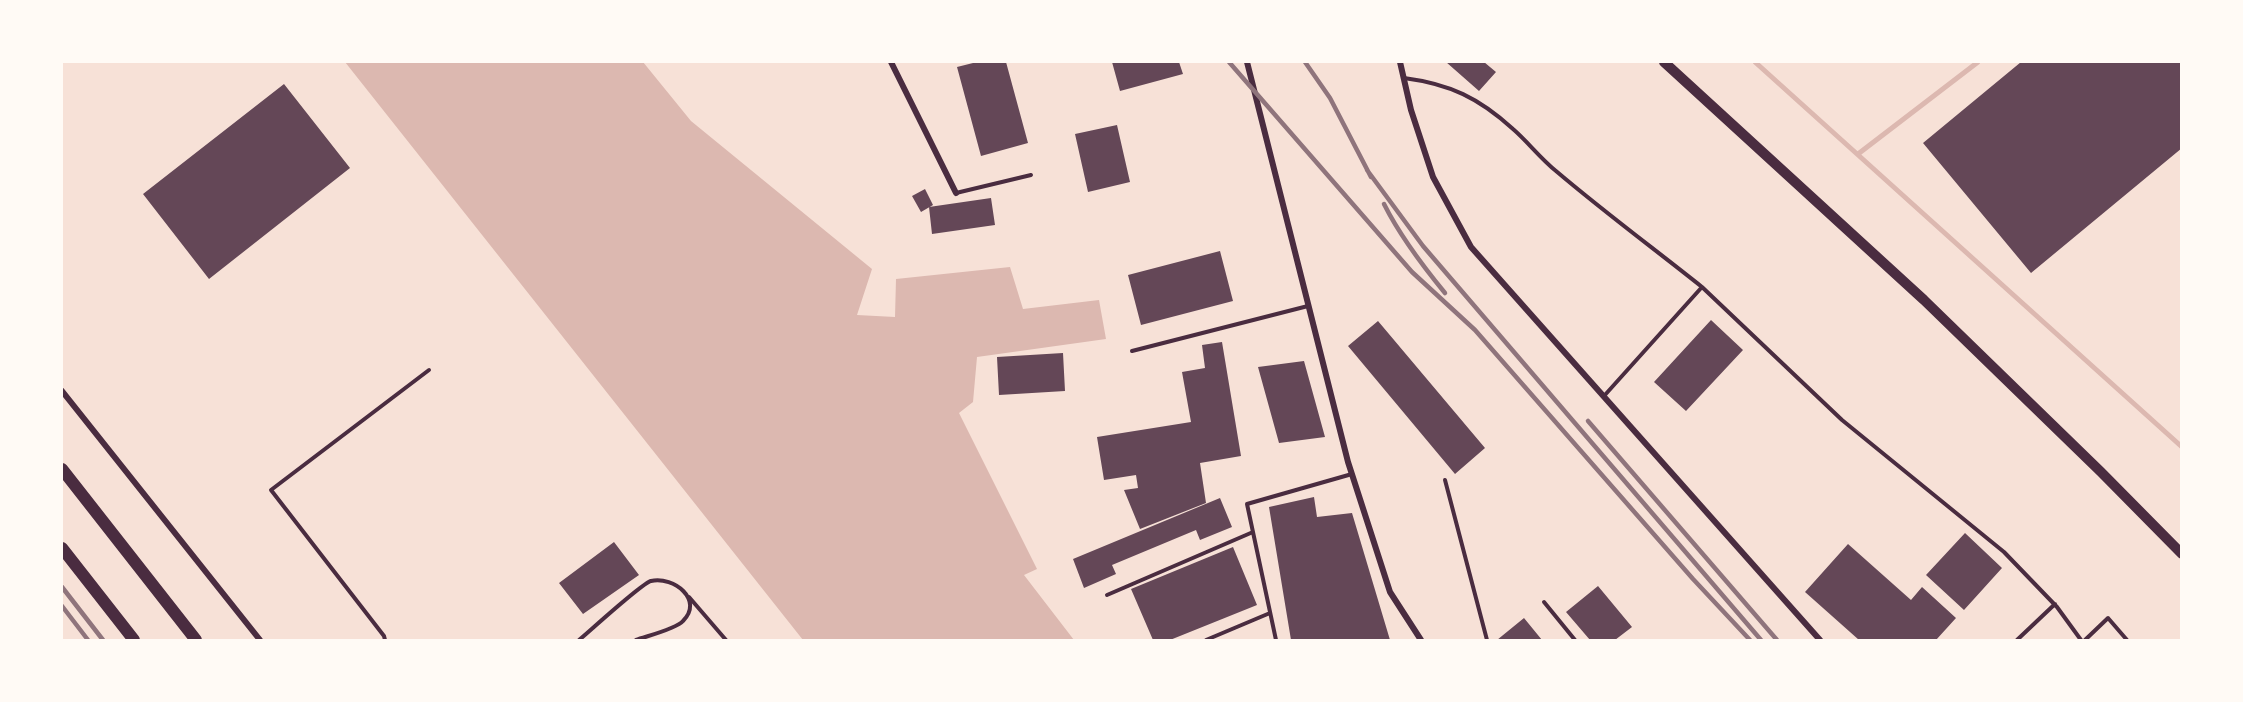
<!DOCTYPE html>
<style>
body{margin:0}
#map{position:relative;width:2243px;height:702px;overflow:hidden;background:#f7e1d7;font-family:Ubuntu,sans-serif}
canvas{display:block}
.frame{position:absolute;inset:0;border:63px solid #fffaf5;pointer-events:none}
</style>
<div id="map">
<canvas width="2243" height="702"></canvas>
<div class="frame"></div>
</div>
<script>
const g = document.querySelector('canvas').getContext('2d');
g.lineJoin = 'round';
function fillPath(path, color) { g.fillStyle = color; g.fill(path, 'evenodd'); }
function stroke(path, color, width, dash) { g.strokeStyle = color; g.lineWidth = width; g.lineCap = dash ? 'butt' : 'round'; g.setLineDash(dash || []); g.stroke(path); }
fillPath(new Path2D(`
 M345,62H643L691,121L872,269L857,315L895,317L896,279L1010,267L1023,309L1099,300L1106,339L977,357L973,402L959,413L1037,569L1024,575L1074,640H803Z`), '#dcb8b0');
stroke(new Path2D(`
 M1755,62L2182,447
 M1858,154L1978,62`), '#dcb8b0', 5);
fillPath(new Path2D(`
 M977,62H1006L1028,143L981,156L957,67Z
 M1112,62H1179L1183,74L1120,91Z
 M1446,62H1484L1496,72L1479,91Z
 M2021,62H2182V148L2031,273L1923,143Z
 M284,84L350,168L209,279L143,194Z
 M1117,125L1130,182L1088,192L1075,134Z
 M925,189L933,205L921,212L912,196Z
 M991,198L995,225L932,234L929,207Z
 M1220,251L1233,301L1141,325L1128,275Z
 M1711,320L1743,350L1686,411L1654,382Z
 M1378,321L1485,448L1455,474L1348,346Z
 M1222,342L1241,456L1200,463L1206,503L1140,529L1124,490L1138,488L1136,475L1104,480L1097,437L1191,422L1182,372L1205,368L1202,345Z
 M1063,353L1065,391L999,395L997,357Z
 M1304,361L1325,437L1279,443L1258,367Z
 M1314,497L1317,517L1352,513L1390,640H1291L1269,507Z
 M1220,498L1232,527L1200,540L1196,530L1112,565L1116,574L1084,588L1073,559Z
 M1965,533L2002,568L1964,610L1926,575Z
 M614,542L639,575L583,614L559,583Z
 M1848,544L1911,600L1922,587L1956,618L1936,640H1859L1805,592Z
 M1233,547L1257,605L1170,640H1153L1131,589Z
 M1598,586L1632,627L1615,640H1590L1566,612Z
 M1524,618L1542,640H1497Z`), '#644757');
stroke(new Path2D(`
 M1404,78C1450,84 1479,98 1513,129C1528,142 1540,158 1556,171C1603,211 1653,248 1702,287
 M956,193L1031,175
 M1132,351L1308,306
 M1604,396L1702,287L1842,420L2004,552L2057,607L2081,640
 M1445,480L1487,640
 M1107,595L1253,532
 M689,597L726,640
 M1544,602L1575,640
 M385,640L384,636L271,490L429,370
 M579,640C590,631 642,583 651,581C674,576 704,600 683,621C676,629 647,636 636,640
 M1206,640L1270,613
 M1276,640L1247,504L1352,474
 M2017,640L2055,604
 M2085,640L2108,618L2127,640`), '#4a2c40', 4);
stroke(new Path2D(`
 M891,62L956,193
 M1247,62L1348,462L1390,592L1421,640
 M1400,62L1411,110L1433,177L1471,247L1820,640
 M62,391L260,640`), '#4a2c40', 6);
stroke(new Path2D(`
 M1664,62L1924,300L2101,472L2182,554`), '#4a2c40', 10);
stroke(new Path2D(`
 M62,469L196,640
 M62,548L134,640`), '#4a2c40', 12);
stroke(new Path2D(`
 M1229,62L1412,272L1475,330L1693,579L1750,640
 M1305,62L1330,98L1371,177
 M1367,170L1423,246L1761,640
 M1384,204C1400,236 1422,265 1445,293
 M1588,421L1777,640
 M62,587L103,640
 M62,606L88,640`), '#8f747c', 4.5);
</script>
